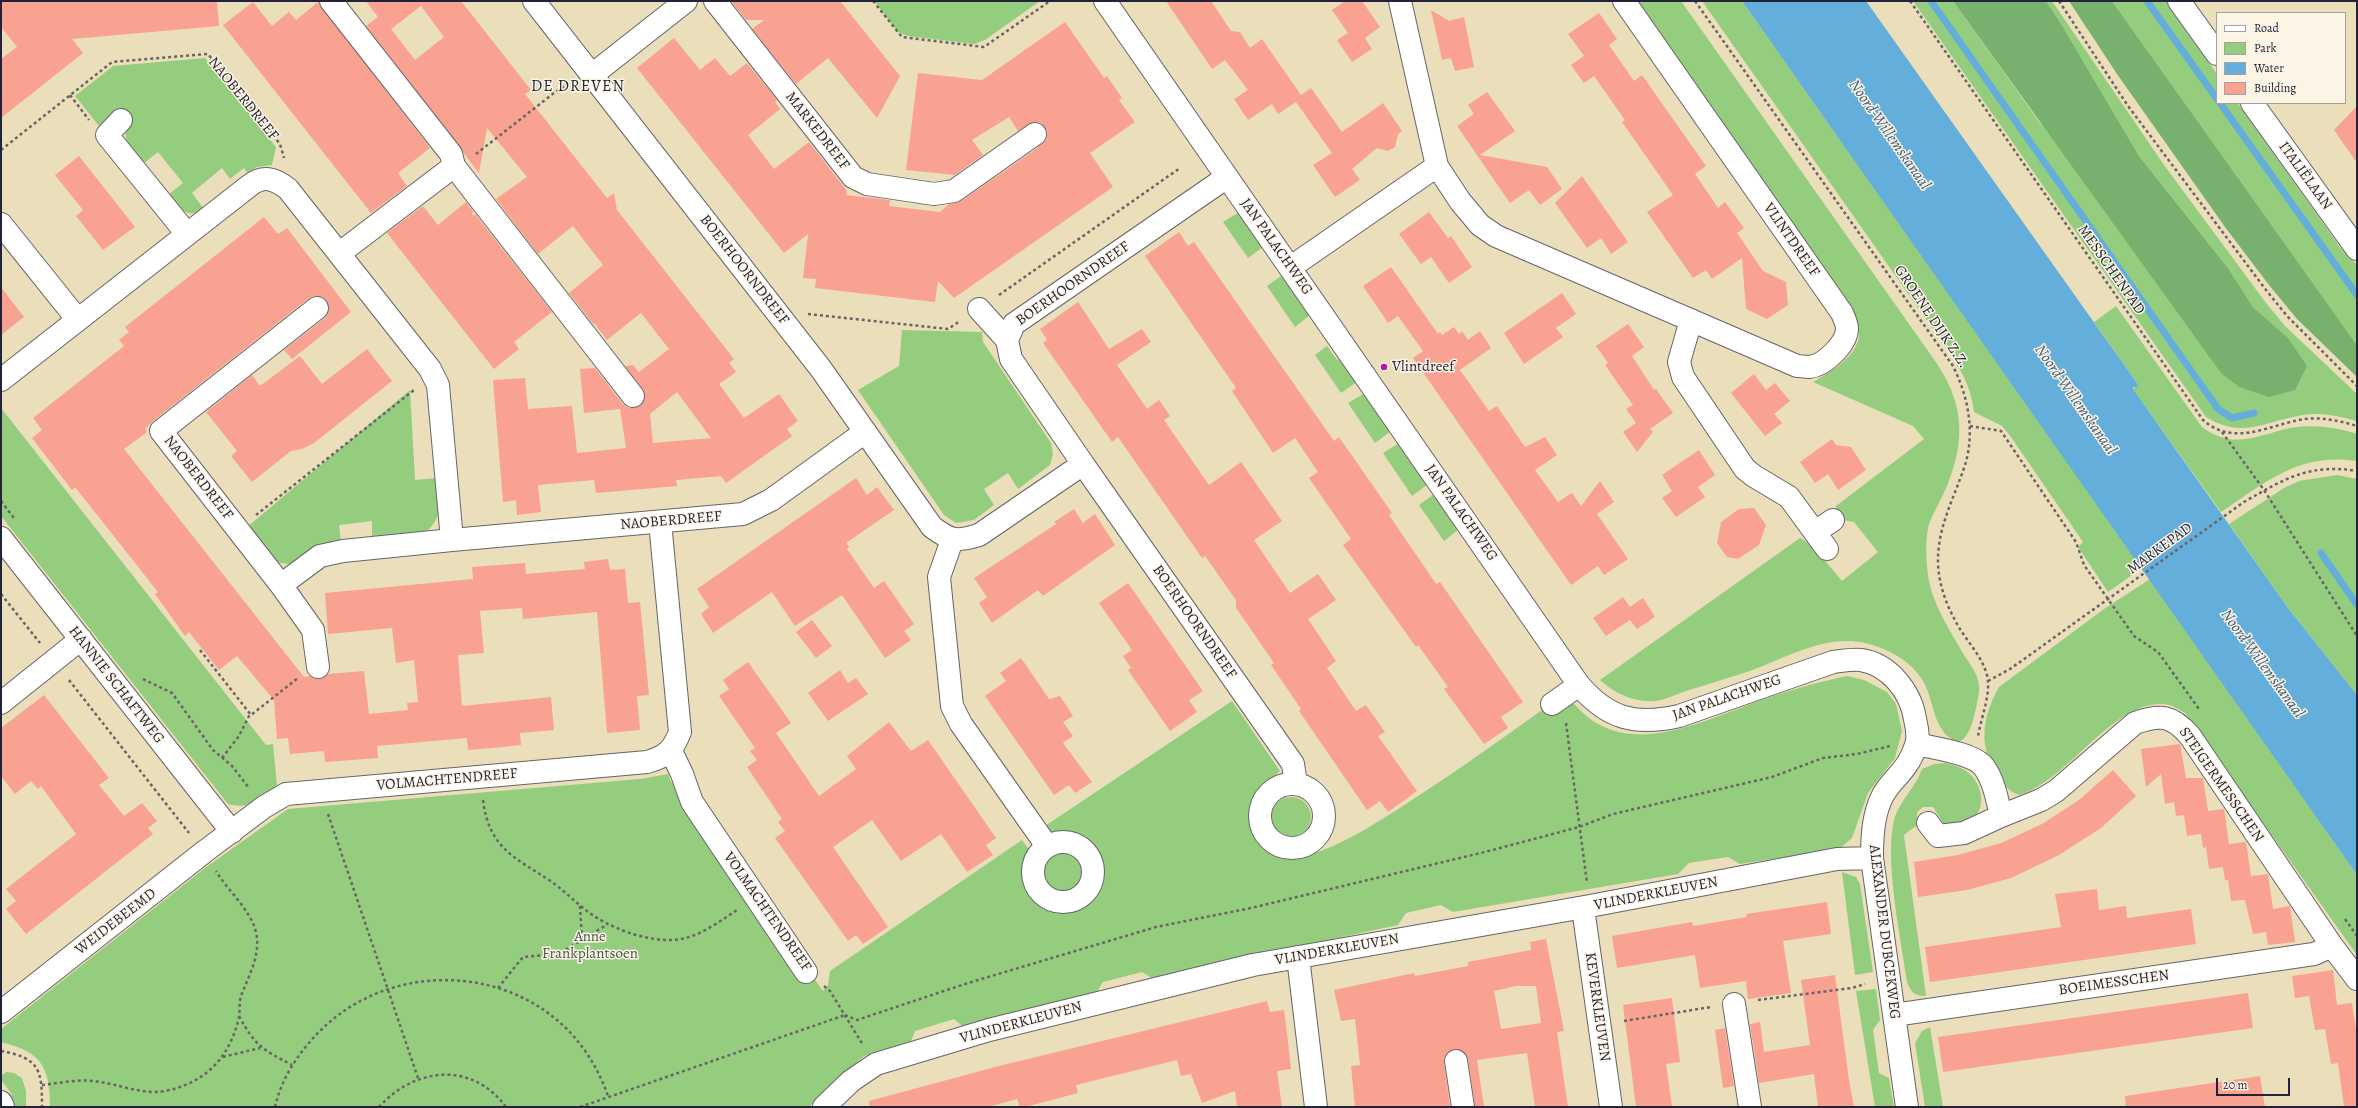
<!DOCTYPE html>
<meta charset="utf-8">
<style>
body{margin:0}
#map{position:relative;width:2358px;height:1108px;overflow:hidden;background:#ebdeba;font-family:Alegreya,serif}
canvas{display:block}
.frame{position:absolute;inset:0;border:2px solid #22223b;pointer-events:none}
.legend{position:absolute;left:2216px;top:12px;width:130px;height:92px;box-sizing:border-box;background:#fcf5e5;border:1px solid #a5a1a1;margin:0;padding:5px 7px;list-style:none;font-size:12px;color:#22223b}
.legend li{display:flex;align-items:center;gap:8px;height:20px}
.legend b{width:20px;border:1px solid #a5a1a1}
.scale{position:absolute;left:2216px;top:1078px;width:74px;height:18px;box-sizing:border-box;border:2px solid #22223b;border-top:0;padding-left:5px;font-size:12px;line-height:14px;white-space:nowrap;color:#22223b;-webkit-text-stroke:3px #fcf5e5;paint-order:stroke}
</style>
<div id="map">
<canvas width="2358" height="1108"></canvas>
<div class="frame"></div>
<ul class="legend">
<li><b style="height:5px;background:#fff"></b>Road</li>
<li><b style="height:11px;background:#95cd7f"></b>Park</li>
<li><b style="height:11px;background:#64aedc"></b>Water</li>
<li><b style="height:11px;background:#f9a292"></b>Building</li>
</ul>
<div class="scale">20 m</div>
</div>
<script>
const g = document.querySelector('canvas').getContext('2d');
g.lineJoin = 'round';
function fillPath(path, color) { g.fillStyle = color; g.fill(path, 'evenodd'); }
function stroke(path, color, width, dash) { g.strokeStyle = color; g.lineWidth = width; g.lineCap = dash ? 'butt' : 'round'; g.setLineDash(dash || []); g.stroke(path); }
function label(font, color, halo, rows, align = 'center') {
  g.font = font + ' Alegreya,serif'; g.lineWidth = 3; g.setLineDash([]); g.textBaseline = 'middle'; g.strokeStyle = halo; g.fillStyle = color; for (const [text, x, y, turn = 0] of rows) {
    g.save(); g.translate(x, y); g.rotate((+turn || 0) * Math.PI / 180); g.textAlign = isNaN(turn) ? turn : align; if (halo) g.strokeText(text, 0, 0); g.fillText(text, 0, 0); g.restore();
  }
}
fillPath(new Path2D(`
 M874,1H1040L985,40L974,44L908,36L898,32Z
 M1635,1H1681L1933,358C1963,400 1967,437 1947,486C1942,498 1934,511 1929,524C1925,538 1926,560 1928,575C1932,604 1950,630 1964,655C1970,664 1977,673 1979,684C1980,694 1976,707 1974,717C1971,727 1968,737 1959,742C1931,734 1936,699 1921,678C1908,658 1882,646 1860,642C1822,636 1785,658 1750,671C1729,678 1708,684 1686,691C1677,694 1665,700 1655,701C1634,703 1614,693 1600,680L1800,538L1812,545L1842,581L1878,552L1854,522L1837,519L1836,506L1924,439L1913,426L1813,382C1829,373 1858,356 1859,335C1859,330 1856,322 1855,317Z
 M1702,1H1742L2142,568L2108,592L2078,547L2083,542L2011,437L2002,426L1974,412C1971,383 1956,362 1940,339Z
 M1913,1H1953L2040,123L2288,338L2253,307L2228,268L2139,156L2060,22L2046,1H2052L2164,165L2266,303L2285,326L2357,394V421C2339,416 2321,412 2303,415C2264,421 2244,440 2206,417Z
 M2112,1H2166L2217,74V103H2238L2340,247L2357,265V345Z
 M205,58L276,147L272,165L257,167L247,173L244,168L230,179L222,168L192,193L203,208C187,221 179,207 168,195L183,183L158,152L143,164C135,153 117,137 131,125L119,110L99,126L75,96L113,66Z
 M1239,212L1263,247L1248,258L1223,222Z
 M1281,276H1283L1310,315L1295,327L1267,286Z
 M2116,306L2202,427C2233,450 2256,436 2290,428C2311,424 2337,427 2357,434V461C2299,452 2266,482 2221,512L2133,389L2137,383L2094,322Z
 M902,330L982,332L983,342L1051,443L1053,454L1050,465L1018,489L1008,473L984,489L994,505L974,520L956,523L944,515L858,390L899,366Z
 M1327,346L1337,360L1340,358L1357,382L1341,393L1315,355Z
 M410,390L415,480L438,478C440,499 444,516 427,531L372,539V521L339,525L341,543L288,564L273,562L246,528Z
 M1365,393L1391,431L1375,443L1348,403Z
 M1,408L266,745L273,744L277,786C260,799 251,810 228,804L1,516Z
 M1399,443L1428,484L1412,496L1383,453Z
 M2337,475L2357,479V695L2288,608L2229,524L2284,488L2299,481Z
 M1433,495H1435L1459,529L1444,541L1419,505Z
 M2150,579L2357,875V955L2185,713C2180,710 2174,706 2169,705C2117,694 2069,781 2019,795C2008,791 2003,784 1997,775C1978,746 1982,717 1999,687L2104,609Z
 M1847,676L1864,680L1887,692L1896,704L1902,731L1895,758L1868,793L1852,838L1839,849L1740,864L1728,857L1689,863L1678,874L1453,912L1441,905L1406,913L1398,925L1152,978L1142,972L1103,982L1097,992L962,1026L954,1019L915,1031L911,1041L864,1056L809,1107H50C50,1066 41,1052 1,1042V1029L205,868L288,809L640,779L668,774L670,780L823,991L828,985L830,971L1022,840L1031,853C1024,864 1021,878 1027,890C1054,947 1131,888 1088,847C1083,842 1074,838 1066,837C1063,837 1058,839 1054,838C1050,836 1045,831 1042,828L1232,701L1280,771C1271,780 1260,788 1254,800C1238,834 1271,865 1305,856C1344,845 1376,823 1409,802C1463,767 1514,730 1566,693C1613,763 1686,728 1748,705C1779,693 1814,683 1847,676Z
 M1945,763C1954,765 1964,768 1970,774C1986,790 1986,817 1963,824C1958,826 1950,824 1944,824L1933,807H1923L1917,812V825L1904,835L1926,996C1914,996 1911,992 1907,982C1901,939 1883,856 1895,817C1901,799 1916,787 1922,769L1934,764Z
 M1271 817a20 20 0 1 1 40 0a20 20 0 1 1-40 0Z
 M1038 873a22 22 0 1 1 44 0a22 22 0 1 1-44 0Z
 M1842,872L1856,877L1860,884L1873,972L1855,975Z
 M1876,989L1880,1020L1873,1030L1879,1073L1889,1078L1894,1107H1875L1856,991Z
 M1930,1027L1943,1107H1925L1915,1043L1922,1031Z
 M6,1072L14,1073L22,1078L26,1091V1107H15L11,1093L1,1080V1076Z`), '#95cd7f');
fillPath(new Path2D(`
 M1953,1H2046L2060,22L2139,156L2228,268L2253,307L2288,338L2307,366L2295,390L2269,397L2239,387L2221,373Z
 M2069,1H2112L2357,345V377L2297,319L2269,285L2225,227L2117,74Z`), '#78b06e');
fillPath(new Path2D(`
 M1742,1H1866L2137,383L2138,387H2133V389L2288,608L2357,695V875Z`), '#64aedc');
stroke(new Path2D(`
 M1931,1L2218,409L2232,418L2254,413
 M2147,1L2217,99
 M2220,103L2357,295
 M2321,553L2357,605`), '#64aedc', 7);
fillPath(new Path2D(`
 M1,1H217L219,26L72,39L83,53L1,118V59L17,47L1,27Z
 M366,1H461L531,90L525,94L607,198L614,193L617,210L734,359L729,363L736,372L719,384L744,418L779,394L798,421L787,429L792,436L726,483L721,476L676,480L677,486L596,493L594,480L538,485L541,512L517,515L516,500L503,502L493,380L525,378L528,409L572,406L577,453L626,448L620,409L584,413L580,369L595,368L623,404L629,408H635L644,401L645,394L625,366L633,365L639,372L669,349L641,313L607,340L594,323L593,324L569,293L603,265L573,226L538,254L496,199L527,177L487,128L479,173L366,26L378,17ZM421,6L444,37L415,60L391,29ZM677,392L711,438L653,443L650,414Z
 M731,1H840L900,76L877,118L828,58L796,84L752,29L764,20H746Z
 M1166,1H1211L1231,31L1240,32L1250,48L1262,39L1301,95L1311,88L1342,132L1383,103L1402,131L1398,134L1395,147L1388,151L1377,148L1352,169L1360,180L1335,197L1313,165L1332,153L1296,102L1278,114L1272,104L1248,120L1234,99L1248,90L1225,60L1212,69Z
 M1345,1H1362L1380,27L1365,38L1372,49L1352,62L1337,40L1348,33L1332,10Z
 M253,2L272,26L289,12L296,20L318,2L430,148L398,173L407,186L371,213L223,25Z
 M1431,10L1449,21L1464,17L1474,67L1455,71L1451,58L1442,60Z
 M1599,13L1617,39L1609,45L1634,81L1642,75L1706,166L1695,174L1718,208L1725,202L1744,228L1737,233L1763,271L1786,282L1788,305L1767,319L1746,309L1742,258L1712,279L1706,270L1693,278L1647,212L1673,195L1622,122L1625,120L1594,76L1584,83L1571,65L1584,56L1568,34Z
 M1065,22L1104,78L1107,76L1122,98L1119,100L1135,122L1090,153L1113,187L954,298L938,281L935,302L815,288L816,279L803,278L808,234L784,253L637,68L674,38L700,70L715,58L730,76L747,63L777,100L775,102L780,109L748,135L774,169L809,142L847,191L846,195L890,200L889,206L940,212L949,204L961,201L1032,152L1046,140L1047,132L1041,123L1034,122L1018,131L1009,117L972,140L983,155L955,175L906,170L918,73L982,80Z
 M1487,92L1515,131L1480,155L1547,167L1562,189L1540,205L1529,190L1510,203L1457,126L1474,114L1468,105Z
 M2357,106V163L2334,130Z
 M79,156L135,227L103,250L76,216L83,210L55,175Z
 M1582,176L1628,242L1611,254L1601,238L1587,248L1555,203Z
 M466,202L473,211L472,216L475,214L552,312L514,342L519,349L494,369L387,233L423,206L438,225Z
 M1429,212L1448,238L1451,236L1472,267L1449,283L1431,257L1421,264L1399,234Z
 M264,217L278,234L287,228L351,312L292,359L284,350L325,318L329,312L327,301L322,297L316,296L309,298L153,421L145,429L147,432L124,449L304,677L310,676L319,679L328,674L364,671L369,714L408,710L407,703L418,702L414,660L396,663L392,628L328,634L325,593L473,579L472,567L525,563L526,574L585,569L584,562L608,559L610,570L625,569L628,603L640,602L649,695L637,696L640,730L607,733L597,612L523,619L522,608L480,611L484,653L458,655L462,706L551,697L554,730L520,733L521,745L503,747L468,750L467,738L377,746L378,758L325,762L324,751L290,754L288,738L277,739L274,700L237,656L219,670L189,632L185,636L155,594L158,592L75,487L72,490L32,438L42,430L33,418L124,346L119,340L129,332L125,327Z
 M1179,232L1188,246L1194,242L1334,441L1339,437L1392,513L1389,515L1436,584L1440,582L1523,702L1501,717L1508,728L1484,744L1444,689L1448,687L1418,645L1416,647L1343,545L1351,539L1309,478L1318,472L1295,438L1273,453L1232,391L1236,388L1145,256Z
 M1391,267L1438,334L1440,332L1442,335L1454,327L1459,334L1462,331L1468,340L1480,331L1491,348L1460,370L1489,411L1497,406L1525,447L1545,437L1557,455L1535,470L1558,502L1572,493L1581,506L1600,481L1614,502L1597,514L1628,559L1604,575L1598,566L1571,585L1413,358L1423,351L1398,316L1388,323L1363,286Z
 M1,287L24,317L1,335Z
 M1562,293L1576,314L1556,328L1563,337L1524,364L1504,333Z
 M1078,302L1109,349L1142,329L1151,342L1117,365L1147,409L1159,400L1170,416L1164,420L1209,485L1241,462L1282,521L1254,540L1290,593L1318,574L1336,600L1308,619L1336,661L1327,668L1356,711L1366,705L1385,732L1378,736L1417,791L1388,812L1380,801L1367,810L1299,711L1301,709L1271,665L1274,663L1236,608V600L1205,556L1202,558L1118,437L1112,442L1043,343L1047,340L1040,329Z
 M1628,324L1644,347L1632,356L1654,390L1656,389L1673,413L1650,429L1653,432L1637,452L1623,432L1636,423L1626,409L1633,405L1605,365L1608,363L1596,346Z
 M367,349L392,381L314,443L302,449L291,451L252,482L231,456L237,451L206,412L252,375L260,386L300,356L322,384Z
 M1754,374L1766,390L1775,383L1790,401L1774,414L1782,423L1765,436L1731,393Z
 M1832,439L1836,445L1851,447L1866,470L1838,490L1828,474L1815,483L1800,462Z
 M1699,450L1715,475L1698,487L1705,497L1676,517L1662,498L1672,491L1662,475Z
 M856,478L867,495L877,487L894,510L846,543L849,547L847,549L874,588L884,581L914,624L904,631L911,640L885,658L842,595L795,626L772,592L713,633L701,614L709,607L697,589Z
 M1754,508L1766,525L1759,545L1738,559L1727,557L1717,543L1721,522L1739,509Z
 M1074,509L1083,523L1095,514L1115,545L1043,596L1038,590L992,623L979,603L987,597L974,578L1056,524L1054,522Z
 M1128,583L1203,691L1189,700L1197,712L1170,731L1128,670L1131,668L1123,656L1132,650L1099,603Z
 M1623,597L1630,607L1643,598L1655,617L1637,629L1630,620L1606,636L1593,618Z
 M812,620L832,646L816,658L796,632Z
 M1021,658L1049,699L1060,696L1073,716L1063,722L1073,736L1063,743L1092,782L1075,793L1069,785L1054,795L985,696L1006,681L1000,673Z
 M748,662L791,723L776,733L819,796L856,769L847,756L889,722L911,751L928,740L996,838L986,845L993,855L967,872L941,834L901,861L872,820L833,847L888,927L863,944L856,935L848,941L775,838L785,831L778,822L782,819L747,767L757,760L750,751L755,748L719,696L729,689L723,680Z
 M840,670L848,683L856,678L868,694L828,721L808,693Z
 M44,695L109,778L99,785L124,816L142,803L157,821L148,828L153,834L26,934L6,909L16,901L6,889L76,834L41,786L38,789L31,781L15,794L1,776V728Z
 M2180,744L2186,778H2203L2208,811L2224,809L2229,844L2246,842L2251,876L2268,874L2273,909L2290,906L2295,942L2268,945L2266,932L2253,934L2245,900L2231,901L2228,880H2225L2223,867L2209,869L2206,847L2203,848L2201,834L2187,836L2184,815L2176,816L2174,802L2165,804L2161,774L2146,787L2141,749Z
 M2113,770L2136,796L2101,828L2059,855L2011,878L1967,890L1918,897L1914,862L1958,855L2001,843L2042,824L2079,800Z
 M2097,889L2099,910L2126,906L2127,918L2191,909L2196,944L1930,982L1925,947L2061,927L2055,894Z
 M1827,902L1831,934L1783,941L1791,993L1748,999L1746,981L1700,988L1695,955L1617,968L1612,936L1692,922L1693,926L1747,917L1746,914Z
 M1546,939L1564,1031L1557,1032L1568,1107H1535L1527,1053L1477,1060L1484,1107H1475L1468,1059L1465,1053L1455,1049L1448,1052L1444,1062L1450,1107H1355L1351,1066L1360,1065L1355,1019L1341,1021L1334,990L1414,973L1415,976L1468,966V962L1531,950L1530,942ZM1516,986H1536L1541,1023L1501,1029L1494,991Z
 M2333,970L2337,1005L2352,1003L2357,1036V1107H2344L2338,1063L2331,1064L2325,1029L2315,1030L2309,996L2295,998L2292,976Z
 M1835,975L1849,1080L1854,1107H1818L1814,1074L1759,1083L1750,1024L1760,1022L1764,1052L1810,1045L1801,980Z
 M2248,993L2253,1028L1943,1072L1938,1037Z
 M1672,998L1680,1062L1666,1064L1672,1107H1636L1623,1005Z
 M1267,1001L1270,1012L1284,1010L1288,1042L1291,1069L1277,1071L1282,1107H1237L1235,1091L1202,1103L1191,1074L1181,1076L1177,1060L1076,1085L1078,1093L1025,1107H1020L1017,1099L988,1107H870L869,1101L999,1066Z
 M1725,1028L1734,1086L1723,1088L1715,1030Z
 M2260,1076L2265,1107H2126L2125,1096Z`), '#f9a292');
const minor = new Path2D(`
 M331,1L451,154L454,166L340,253
 M534,1L821,369L932,527C951,541 956,542 979,535L1083,464L1011,359L1007,340L1014,324L1227,177
 M715,1L853,177L867,184L934,194L954,191L1035,134
 M1105,1L1579,685C1608,719 1636,726 1679,716L1833,662C1842,661 1852,659 1861,660C1889,664 1911,692 1915,719C1917,728 1919,736 1916,745C1908,771 1894,776 1883,795C1873,814 1872,837 1872,858L1907,1107
 M1400,1L1437,166L1460,201L1480,225L1496,236L1797,366C1800,366 1805,367 1809,367C1824,366 1847,344 1847,328C1847,324 1844,318 1842,313L1624,1
 M2179,1L2217,54
 M592,75L686,1
 M2252,103L2357,249
 M121,120L107,135L187,234
 M454,166L633,396
 M1,224L78,320
 M1291,267L1437,166
 M317,308L161,431L281,585L320,556L343,551L452,540
 M979,309L1007,340
 M1691,320L1679,362L1683,377L1745,469L1754,476L1789,497L1827,549
 M1,380L249,186C263,175 274,178 288,189L430,369L438,385L452,540L743,514L771,500L865,432
 M1083,464L1293,764L1296,784
 M1815,532L1833,520
 M1,538L232,832
 M952,540L939,577L952,706L961,724L1047,846
 M281,585L313,630L318,667
 M1,703L81,639
 M1552,704L1579,685
 M1917,744C1933,748 1974,753 1984,767C1994,781 1997,799 2001,816L2041,800L2056,791L2135,723C2160,714 2172,715 2190,736L2332,946L2357,979
 M671,751L682,774L692,802L806,972
 M1260 816a32 32 0 1 1 64 0a32 32 0 1 1-64 0Z
 M1928,823L1938,836L1964,833L2001,816
 M1033 872a30 30 0 1 1 60 0a30 30 0 1 1-60 0Z
 M1583,908L1611,1107
 M1298,957L1316,1107
 M1734,1004L1750,1107
 M1,1012L204,852L264,807L286,794L647,762C666,757 673,750 680,732L660,522
 M1894,1015L2314,954L2332,946
 M1456,1061L1463,1107
 M1,1102L3,1107
 M824,1107L851,1081L876,1064L989,1030L1253,965L1590,906L1837,859L1872,858`);
stroke(minor, '#686467', 24);
stroke(new Path2D(`
 M873,1L902,37L984,47L1050,1
 M1695,1L1953,366C1969,398 1976,436 1963,471C1952,502 1937,530 1938,564C1939,587 1948,609 1960,629C1970,645 1987,663 1988,682C1989,699 1981,719 1978,736
 M1910,1L2203,420C2235,448 2270,424 2305,419C2323,417 2340,421 2357,426
 M2059,1L2128,106L2266,290L2287,316L2357,386
 M70,95L89,120
 M1,150L112,62L208,54L280,144L284,158
 M476,154L554,93L569,83
 M999,295L1180,168
 M808,314L948,329L960,321
 M1970,426L2001,431L2076,542L2084,565L2134,636L2158,652L2199,709
 M2222,432L2264,490L2357,636
 M1,501L14,518
 M256,515L414,390
 M1,594L40,643
 M200,650L251,715L298,678
 M143,679L172,693L213,750L232,766L249,788
 M69,680L189,833
 M1988,681L2010,669L2244,502C2284,479 2310,463 2357,471
 M1566,723L1587,883
 M222,758L239,736L250,714
 M483,800C489,849 516,858 552,882C567,893 579,906 594,916C619,932 657,945 686,938C704,933 722,920 737,910
 M328,814L418,1078
 M580,906L582,939
 M2345,919L2357,936
 M824,986L830,991L863,1045
 M498,988L523,957L559,954L608,924
 M1758,1000L1852,988L1865,984
 M845,1015L857,1020L968,983L1156,927L1251,908L1485,852L1579,827L1613,814L1772,777L1823,758L1857,754L1890,746
 M239,1016C256,1047 262,1049 292,1065
 M1624,1021L1711,1007
 M1,1051C40,1058 42,1070 42,1107
 M223,1057L260,1048
 M42,1085C61,1083 81,1078 100,1082C121,1085 143,1095 165,1091C206,1083 230,1057 239,1017C240,1010 239,1003 241,996C249,975 261,955 256,932C250,909 228,891 216,871
 M275,1107C281,1079 299,1052 319,1032C391,958 521,963 583,1048C594,1063 602,1079 608,1096
 M379,1107C415,1067 472,1061 506,1107
 M580,1107L845,1015`), '#686467', 2.5, [3, 3]);
stroke(minor, '#fff', 22);
for (const [x, y, r, color] of [
 [1384,367,4,"#b5179e"]
]) { const dot = new Path2D(); dot.arc(x, y, r, 0, 2 * Math.PI); g.fillStyle = color; g.fill(dot); stroke(dot, '#fcf5e5', 1.5); }
label('15px', '#22223b', '#fcf5e5', [
 ["NAOBERDREEF",243,99,51],
 ["MARKEDREEF",817,131,52],
 ["ITALIËLAAN",2305,176,54],
 ["VLINTDREEF",1791,240,55],
 ["JAN PALACHWEG",1276,247,55],
 ["BOERHOORNDREEF",744,270,52],
 ["MESSCHENPAD",2111,270,55],
 ["BOERHOORNDREEF",1073,284,-35],
 ["GROENE DIJK Z.Z.",1931,317,56],
 ["NAOBERDREEF",198,478,52],
 ["JAN PALACHWEG",1461,513,55],
 ["NAOBERDREEF",671,521,-5],
 ["MARKEPAD",2160,549,-36],
 ["BOERHOORNDREEF",1194,622,55],
 ["HANNIE SCHAFTWEG",116,685,52],
 ["JAN PALACHWEG",1727,698,-19],
 ["VOLMACHTENDREEF",447,780,-5],
 ["STEIGERMESSCHEN",2221,785,55],
 ["VLINDERKLEUVEN",1656,894,-11],
 ["VOLMACHTENDREEF",767,912,55],
 ["WEIDEBEEMD",116,922,-38],
 ["ALEXANDER DUBCEKWEG",1884,932,83],
 ["VLINDERKLEUVEN",1337,950,-10],
 ["BOEIMESSCHEN",2114,983,-8],
 ["KEVERKLEUVEN",1597,1007,82],
 ["VLINDERKLEUVEN",1021,1023,-15]
]);
label('15px', '#22223b', '#fcf5e5', [
 ["Vlintdreef",1392,367]
], 'left');
label('15px', '#44554f', '#fcf5e5', [
 ["Anne",590,937],
 ["Frankplantsoen",590,954]
]);
g.letterSpacing = '1px';
label('16px', '#22223b', '#fcf5e5', [
 ["DE DREVEN",578,87]
]);
g.letterSpacing = '0px';
label('italic 16px', '#3c5a7b', '#fcf5e5', [
 ["Noord-Willemskanaal",1889,135,55],
 ["Noord-Willemskanaal",2075,400,55],
 ["Noord-Willemskanaal",2262,664,54]
]);
</script>
